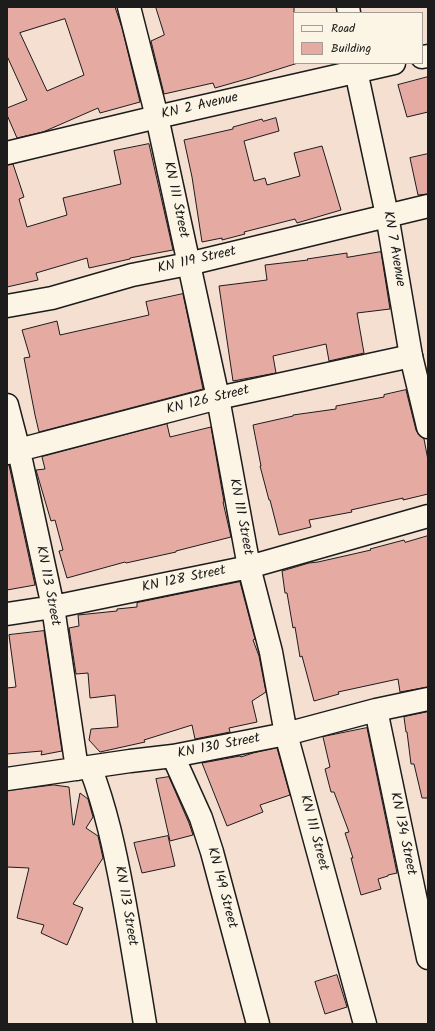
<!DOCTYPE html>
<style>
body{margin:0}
#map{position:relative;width:435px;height:1031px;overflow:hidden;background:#f5dfd1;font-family:Kalam,sans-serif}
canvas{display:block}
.frame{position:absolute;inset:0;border:8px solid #1c1c1c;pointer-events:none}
.legend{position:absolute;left:293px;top:12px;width:130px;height:52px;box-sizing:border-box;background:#fcf5e5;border:1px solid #a29e95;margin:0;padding:5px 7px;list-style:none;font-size:12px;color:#1c1c1c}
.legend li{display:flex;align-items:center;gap:8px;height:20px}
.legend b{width:20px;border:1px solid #a29e95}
</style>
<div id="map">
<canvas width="435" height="1031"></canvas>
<div class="frame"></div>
<ul class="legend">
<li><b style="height:5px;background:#fcf5e5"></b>Road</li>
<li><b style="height:11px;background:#e5aba3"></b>Building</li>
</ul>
</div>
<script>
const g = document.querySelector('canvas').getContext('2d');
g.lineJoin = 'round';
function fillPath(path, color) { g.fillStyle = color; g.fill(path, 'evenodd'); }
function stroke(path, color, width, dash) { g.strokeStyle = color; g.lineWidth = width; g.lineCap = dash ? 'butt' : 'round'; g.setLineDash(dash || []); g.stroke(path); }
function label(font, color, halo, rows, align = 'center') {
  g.font = font + ' Kalam,sans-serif'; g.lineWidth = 3; g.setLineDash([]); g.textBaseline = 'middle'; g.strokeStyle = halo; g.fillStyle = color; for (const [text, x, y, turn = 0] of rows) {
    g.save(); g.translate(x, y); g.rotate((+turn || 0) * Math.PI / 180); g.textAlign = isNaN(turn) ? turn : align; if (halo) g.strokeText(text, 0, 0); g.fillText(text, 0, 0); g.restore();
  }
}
const building = new Path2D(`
 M7,7H115L122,28L140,102L100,113L98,108L43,132L17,138L7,115V108L27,100L7,56ZM65,19L84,75L47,91L20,33Z
 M156,7H294V63H298L250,78L215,88L213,83L164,94L151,41L164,35Z
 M428,77V112L407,117L398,85Z
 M276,118L279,131L244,141L254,181L265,178L267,185L300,176L294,153L322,146L341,210L297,223L295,219L244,232L245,234L222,240V238L202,242L192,177L184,140L233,129V127L262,119L263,121Z
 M149,144L173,250L130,258V259L89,268L87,258L36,273L38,280L7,287V165L13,164L24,197L19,199L27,227L67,215L63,198L121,184L114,151Z
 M428,154V194L418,195L410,158Z
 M381,252L390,309L357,313L364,353L329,361L326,344L273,356L276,373L233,381L219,286L267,280L265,265L308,260L307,259L347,253V257Z
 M183,294L203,389L39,432L35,415L24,358L30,357L22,330L57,321L60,335L149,315L146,302Z
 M406,390L416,430L419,435L424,439L428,460V494L403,500V498L351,510L352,512L309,520L311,527L279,535L270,500H269L260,466H261L253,425L293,416V415L336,409V406L384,397V395Z
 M167,424L170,437L211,427L224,502H223L231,537L176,551V552L126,563L125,562L67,578L59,551L63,550L55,520L51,521L36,470L45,469L42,457Z
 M7,465H9L35,585L7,590Z
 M428,536V687L400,692L398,679L338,692L339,694L314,701L302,656L300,657L295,627L293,628L287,593H285L282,571L309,563L318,562L371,550L370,549L404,540L405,542Z
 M240,582L255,639L253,640L259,656L266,692L252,701L257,722L229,728L230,732L195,739L192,725L144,740L145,742L100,752L89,740L91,729L118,727L115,695L90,698L88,673L76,674L69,628L79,626L78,615L117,611V609L137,607V603Z
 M44,631L62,751L41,755L42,751L7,754V688L16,687L9,635Z
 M428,712V798H422L414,764H411L407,732H406L404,717Z
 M367,728L397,873L388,875V876L378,879L381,889L361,895L351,858H353L345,833L349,832L334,792H331L325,769L330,767L323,737Z
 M277,748L290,795L260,805L263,812L227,826L202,763L240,756L241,757L253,753Z
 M169,777L189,823L193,835L170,841L156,779Z
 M54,785L69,787L73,825H74L80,793L88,799L93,817L86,828L98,836L103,858L73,904L83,908L67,945L41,933L44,925L17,918L29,868L7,867V791Z
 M168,836L175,866L142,873L134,843Z
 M337,975L347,1007L325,1014L315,982Z`);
fillPath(building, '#e5aba3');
stroke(building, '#1c1c1c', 1);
const street = new Path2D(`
 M129,7L157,117L218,398L249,567L271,652L286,734L365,1024
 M348,7L349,13
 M7,405L19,451L53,607L77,769
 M7,453L218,398L411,356
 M7,614L53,607L249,567L428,516
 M376,710L428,958
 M173,756L201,818L212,852L258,1024
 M90,767C106,808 115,851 123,894C131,937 138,981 145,1024
 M7,779L130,761L173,756L286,734L376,710L428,699`);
const secondary = new Path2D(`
 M422,57L428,56
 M356,71L387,215L411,356L428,427
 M7,153L157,117L394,63
 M7,306L52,298L132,275L188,264L428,206`);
stroke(street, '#1c1c1c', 25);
stroke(secondary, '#1c1c1c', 25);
stroke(street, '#fcf5e5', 22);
stroke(secondary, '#fcf5e5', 22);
label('14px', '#1c1c1c', '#fcf5e5', [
 ["KN 2 Avenue",200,107,-13],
 ["KN 111 Street",175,200,78],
 ["KN 7 Avenue",393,249,80],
 ["KN 119 Street",197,261,-13],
 ["KN 126 Street",208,401,-14],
 ["KN 111 Street",240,517,79],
 ["KN 128 Street",184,580,-12],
 ["KN 113 Street",47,586,79],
 ["KN 130 Street",219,747,-11],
 ["KN 111 Street",313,833,75],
 ["KN 134 Street",402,834,78],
 ["KN 149 Street",221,888,75],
 ["KN 113 Street",125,906,80]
]);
</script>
